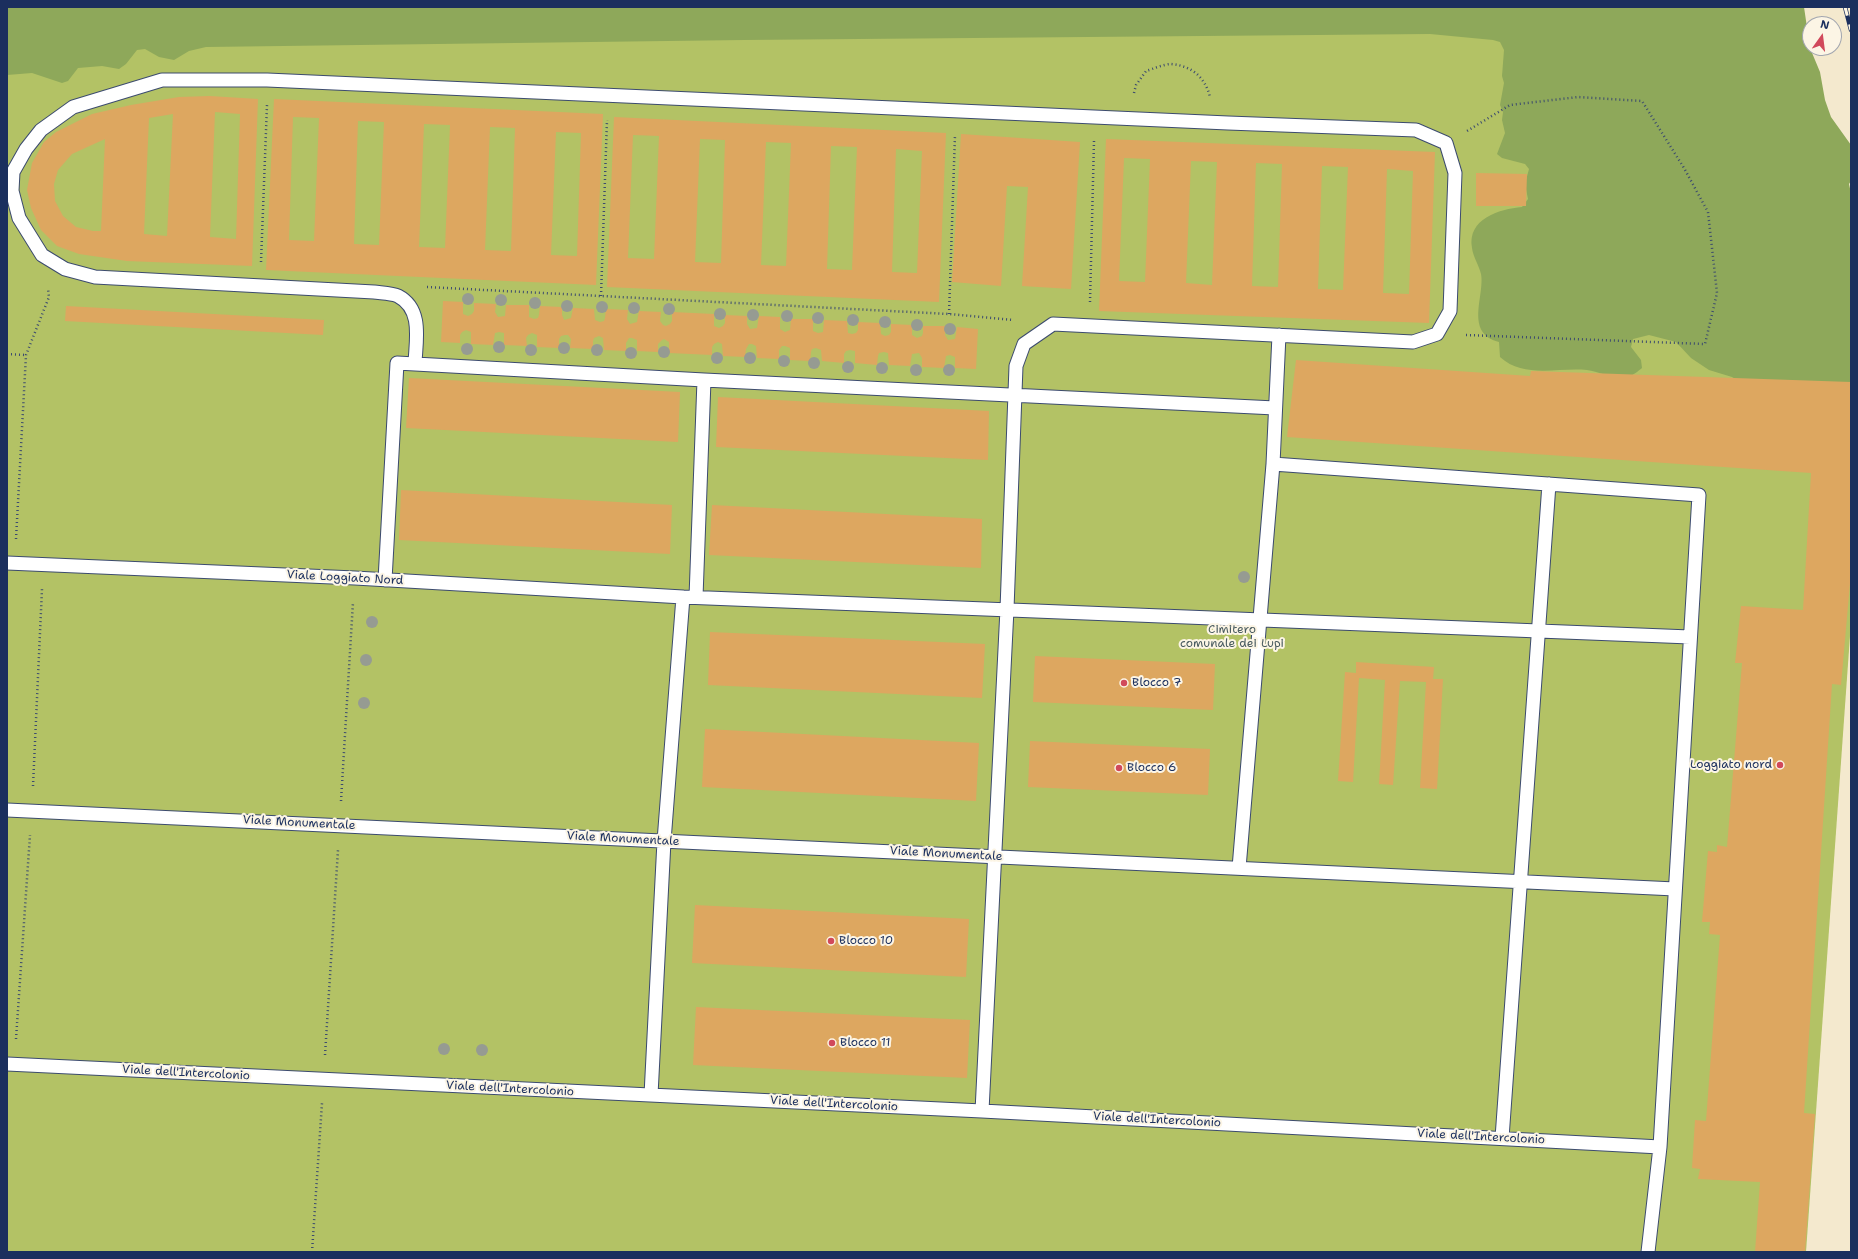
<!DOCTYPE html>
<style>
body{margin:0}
#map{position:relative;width:1858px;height:1259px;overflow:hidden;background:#f4e9ce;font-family:"Shantell Sans",sans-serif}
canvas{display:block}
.frame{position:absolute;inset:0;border:8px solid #1b2f5e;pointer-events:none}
.north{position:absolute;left:1802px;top:16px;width:40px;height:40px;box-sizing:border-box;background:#fcf5e5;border:1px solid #a2a6af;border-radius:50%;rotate:14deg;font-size:11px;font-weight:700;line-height:16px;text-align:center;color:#1b2f5e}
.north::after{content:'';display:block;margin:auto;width:14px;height:18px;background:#d1495b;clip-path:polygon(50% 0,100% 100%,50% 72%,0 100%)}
</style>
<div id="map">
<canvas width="1858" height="1259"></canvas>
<div class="frame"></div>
<div class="north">N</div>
</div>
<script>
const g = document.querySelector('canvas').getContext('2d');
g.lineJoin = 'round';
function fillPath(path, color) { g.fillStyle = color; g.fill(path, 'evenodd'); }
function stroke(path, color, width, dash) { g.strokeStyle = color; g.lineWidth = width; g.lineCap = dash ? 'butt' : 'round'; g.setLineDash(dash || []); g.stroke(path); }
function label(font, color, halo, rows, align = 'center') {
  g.font = font + ' "Shantell Sans",sans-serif'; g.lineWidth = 4; g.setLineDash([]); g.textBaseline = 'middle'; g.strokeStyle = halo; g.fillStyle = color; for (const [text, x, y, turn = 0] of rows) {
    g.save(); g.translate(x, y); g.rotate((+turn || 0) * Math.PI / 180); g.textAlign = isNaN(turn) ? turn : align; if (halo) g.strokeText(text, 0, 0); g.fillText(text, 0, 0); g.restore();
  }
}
fillPath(new Path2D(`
 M1767,15L1851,316V622L1806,1252H7V62L168,32Z`), '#b3c265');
fillPath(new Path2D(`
 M7,7H1804L1810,48L1820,72L1825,100L1831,117L1851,145V181L1849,184L1851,193V394L1738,381L1732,377L1709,370L1691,358L1676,342L1649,335L1633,339L1631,347L1641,360L1642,368C1639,370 1634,375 1630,376C1616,380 1600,372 1587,370C1558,367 1524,379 1500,357L1499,342C1464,333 1485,296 1481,274C1479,265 1473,257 1472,248C1467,219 1499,209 1522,207L1528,199L1525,184L1529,169L1525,164L1502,158L1497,154L1505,133L1502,120L1503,112L1500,105L1504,83L1502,76L1504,50L1500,42L1493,40L1430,34L744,40L206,47L189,51L174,60L159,57L145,49L137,50L126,64L119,69L102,66L78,68L68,81L62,83L32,73L7,75Z`), '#8ea85a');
fillPath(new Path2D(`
 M210,96L258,99L252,266L127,261L79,254L57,246L41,230L31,208L27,190L32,163L44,142L56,132L92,114L131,105L179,97ZM215,112L240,114L236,239L210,237ZM173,114L167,236L144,234L149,118ZM105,139L101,231H93L76,227L63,216L55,201L54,184L58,170L72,154Z
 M274,99L603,114L596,285L266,270ZM293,117L319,118L314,241L289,240ZM358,121L384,122L379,245L354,244ZM424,124L450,125L445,248L419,247ZM490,127L515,128L511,251L485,250ZM556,132L581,133L577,256L551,255Z
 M614,117L946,133L939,302L607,287ZM633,135L659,136L654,259L628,258ZM700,139L725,140L721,263L695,262ZM766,142L791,143L786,266L761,265ZM831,146L857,147L852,270L827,269ZM896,149L922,151L917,273L892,272Z
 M961,134L1080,142L1071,289L1022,286L1028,187L1007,186L1001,286L952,282Z
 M1106,139L1435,152L1429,323L1099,311ZM1124,158L1150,159L1145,282L1119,281ZM1191,161L1217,162L1212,285L1186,283ZM1256,163L1282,164L1278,287L1252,286ZM1322,166L1348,167L1343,290L1318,289ZM1387,169L1413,171L1409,294L1383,293Z
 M1476,173L1527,174L1526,206H1476Z
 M443,301L463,302V314L468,316L472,314L474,311V303L496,304L495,312L498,317L505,316L506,305H529V317L534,319L538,318L539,315L540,306L562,307V315L564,320L571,318L573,308L594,309L595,320L600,322L604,321L605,318L606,309L628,310L627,319L630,324L637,322L639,311L661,312L660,321L663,325L666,326L670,324L672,321V312L714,314V326L719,328L723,326L725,323V315L747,316V324L750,329L757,328L759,316L780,317V329L785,332L790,330L791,319H813V331L818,333L823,332L824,320L847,321L848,333L852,334L856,333L858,330V322L880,323L881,334L885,336L889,335L891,332V324L912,325V335L917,338L922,336L923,333V326H945V335L948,340L955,339L957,327L978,329L976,369L955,368V357L950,355L946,356L944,368L922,367V358L919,353L912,354L910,366L889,365L888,353L884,352L879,353L878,356L877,365L855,363V351L850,350L846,351L844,354V363L822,361L821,350L816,348L812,349L811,352L810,361L790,360V348L785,346H782L779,350V359L757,358L756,346L752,344H749L746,349L745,357L723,356L722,344L718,342L714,344L712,347V355L669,353V342L664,339L662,340L658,344V352L637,351V340L632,338H629L626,343V351L604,350L603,338L599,336L594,338L593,341V349L570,348L571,339L568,335H565L561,336L559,339V348L537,347V335L532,333L528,335L526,338L527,346L504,345V333L499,332L495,333L493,345L471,344V332L466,330L462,332L460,335V343L441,342Z
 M66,306L324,320L323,335L65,321Z
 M1296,360L1530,376L1531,371L1851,382V572L1841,685L1832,684L1804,1113L1815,1114L1805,1252H1755L1760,1182L1698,1179L1700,1169L1692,1168L1695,1120L1706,1121L1720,935L1709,934L1710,922H1702L1708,851L1717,852V845L1727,847L1742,663H1735L1741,606L1803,610L1811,473L1287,437Z
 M409,378L680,392L678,442L406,428Z
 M718,397L989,411L988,460L716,447Z
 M401,490L672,505L670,554L399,540Z
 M712,505L982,519L981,568L709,555Z
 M710,632L985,644L982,698L708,685Z
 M1035,656L1215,664L1213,710L1033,702Z
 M1356,662L1434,667L1433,679H1443L1437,789L1420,788L1426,682L1400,681L1393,785L1379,784L1385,680L1359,678L1353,782L1338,781L1345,672L1356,673Z
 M705,729L979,743L976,801L702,787Z
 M1030,741L1210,749L1208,795L1028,787Z
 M695,905L969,919L966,977L692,963Z
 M696,1007L970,1020L967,1078L693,1065Z`), '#dda760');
const lane = new Path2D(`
 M415,363C416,340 423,309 398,296C392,293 381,293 374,292L95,277L65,269L42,255L19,218L12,191L13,172L26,149L41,130L73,107L162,80H267L1228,123L1416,130L1446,143L1455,173L1450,311L1437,334L1413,342L1053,324L1024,344L1016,366L1007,609L982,1111
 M1273,464L1279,335
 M7,563L355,578L683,597L1690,637
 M385,580L397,363L704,380L1275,408
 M696,597L704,380
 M7,810L1675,889
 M1239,868L1273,464L1699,495L1660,1147L1648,1252
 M7,1064L982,1111L1660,1147
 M651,1095L664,841L683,597
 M1502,1138L1549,484`);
stroke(lane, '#3c4b6f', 15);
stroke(new Path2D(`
 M1134,93L1136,85L1146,71C1153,69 1164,64 1171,64C1192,66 1205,77 1210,97
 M261,262L267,105
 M427,287L949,314L1013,320
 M601,296L607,120
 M1090,302L1094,141
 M949,314L955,135
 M1466,335L1705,344L1717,293L1708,212L1684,168L1642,101L1578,97L1510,105L1467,131
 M7,354L26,355
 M16,539L26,355L49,297L48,289
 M33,786L42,589
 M341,801L353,602
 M16,1039L30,835
 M325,1055L338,850
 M312,1252L322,1103`), '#3c4b6f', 2.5, [1, 3]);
stroke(lane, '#fff', 13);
const rail = new Path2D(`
 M1845,7L1851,30`);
stroke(rail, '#1b2f5e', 4.5);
stroke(rail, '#fcf5e5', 3, [9]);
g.fillStyle = '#969b92';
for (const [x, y] of [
 [468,299],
 [501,300],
 [535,303],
 [567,306],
 [602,307],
 [634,308],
 [669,309],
 [720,314],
 [753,315],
 [787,316],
 [818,318],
 [853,320],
 [885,322],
 [917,325],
 [950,329],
 [499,347],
 [564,348],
 [467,349],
 [531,350],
 [597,350],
 [664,352],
 [631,353],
 [717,358],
 [750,358],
 [784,361],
 [814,363],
 [848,367],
 [882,368],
 [916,370],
 [949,370],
 [1244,577],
 [372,622],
 [366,660],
 [364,703],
 [444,1049],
 [482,1050]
]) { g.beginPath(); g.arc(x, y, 6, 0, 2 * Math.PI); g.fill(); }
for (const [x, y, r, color] of [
 [1124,683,4,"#d1495b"],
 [1780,765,4,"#d1495b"],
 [1119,768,4,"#d1495b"],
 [831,941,4,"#d1495b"],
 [832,1043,4,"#d1495b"]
]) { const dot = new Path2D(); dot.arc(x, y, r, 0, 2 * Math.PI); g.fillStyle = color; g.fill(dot); stroke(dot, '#fcf5e5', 1.5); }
label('12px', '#1b2f5e', '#fcf5e5', [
 ["Viale Loggiato Nord",345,578,3],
 ["Viale Monumentale",299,823,3],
 ["Viale Monumentale",623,839,3],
 ["Viale Monumentale",946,854,3],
 ["Viale dell'Intercolonio",186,1073,3],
 ["Viale dell'Intercolonio",510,1089,3],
 ["Viale dell'Intercolonio",834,1104,3],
 ["Viale dell'Intercolonio",1157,1120,3],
 ["Viale dell'Intercolonio",1481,1137,3]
]);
label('12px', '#495b60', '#fcf5e5', [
 ["Cimitero",1232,630],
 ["comunale dei Lupi",1232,644]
]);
label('12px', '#1b2f5e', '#fcf5e5', [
 ["Blocco 7",1132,683],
 ["Loggiato nord",1772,765,"right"],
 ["Blocco 6",1127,768],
 ["Blocco 10",839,941],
 ["Blocco 11",840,1043]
], 'left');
</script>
